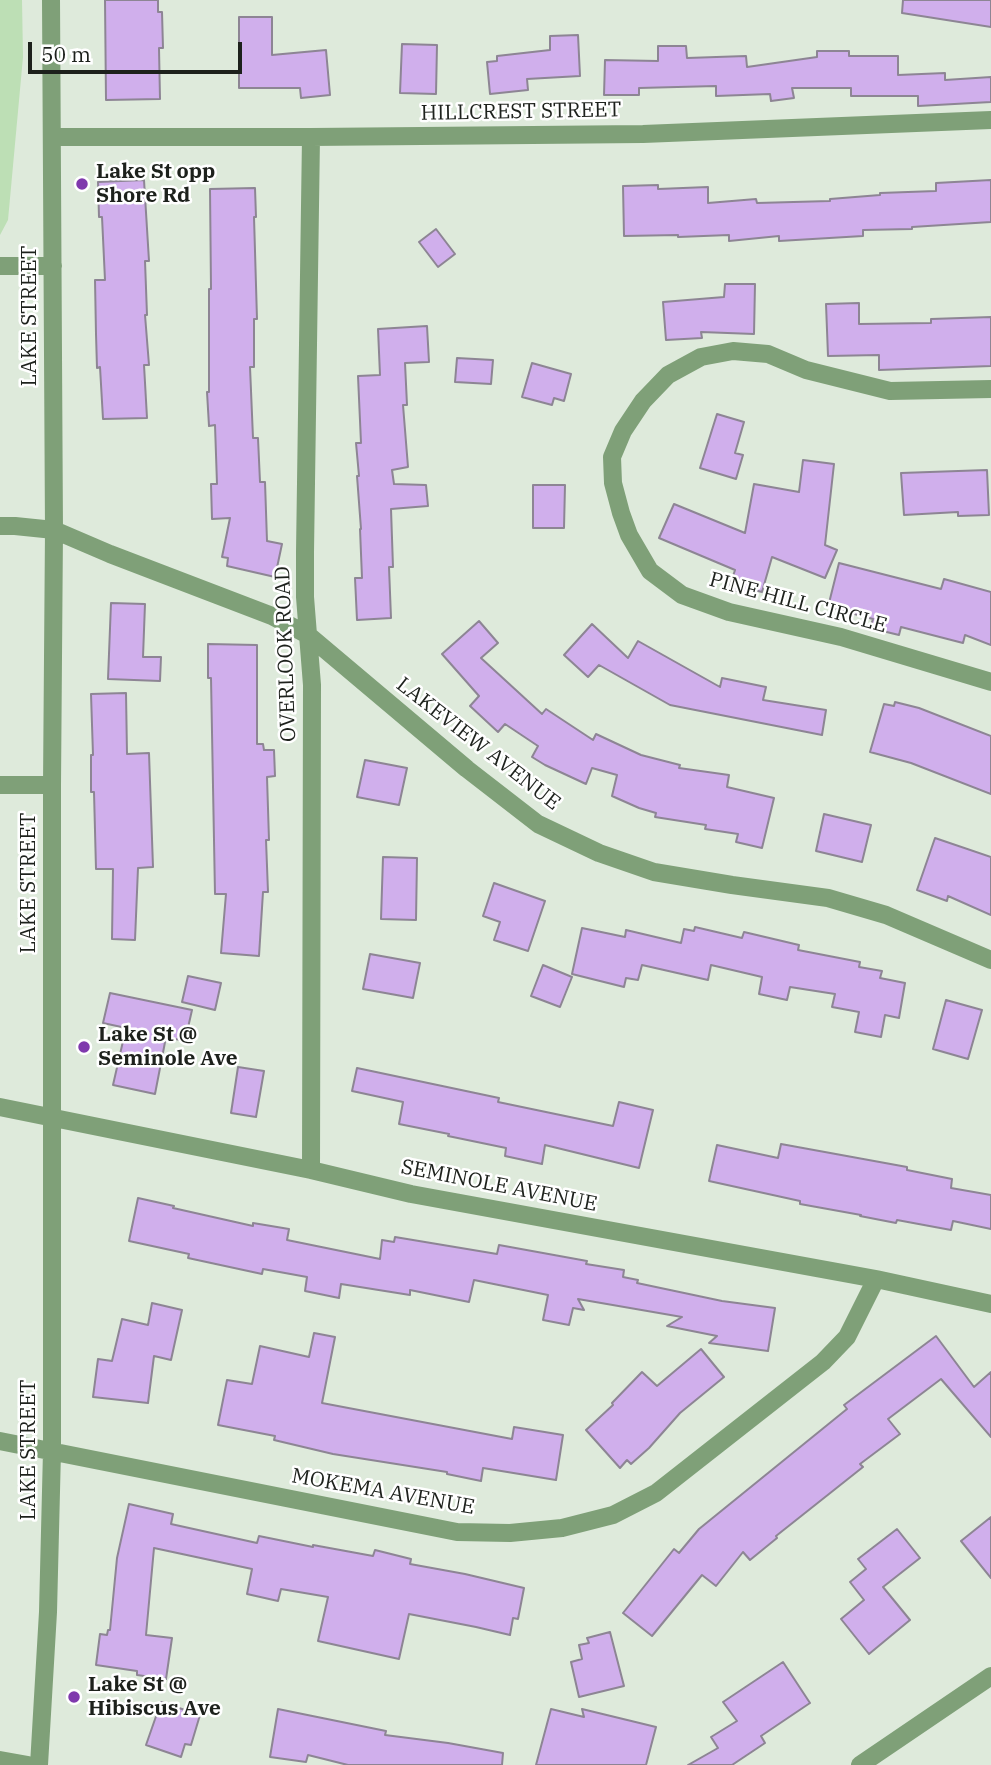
<!DOCTYPE html>
<style>
body{margin:0}
#map{position:relative;width:991px;height:1765px;overflow:hidden;background:#deeadb;font-family:"IBM Plex Serif",serif}
canvas{display:block}
.scale{position:absolute;left:28px;top:42px;width:214px;height:32px;box-sizing:border-box;border:4px solid #1d211c;border-top:0;padding-left:9px;font-size:21px;line-height:24px;white-space:nowrap;color:#1d211c;-webkit-text-stroke:5px #fff;paint-order:stroke}
</style>
<div id="map">
<canvas width="991" height="1765"></canvas>
<div class="scale">50 m</div>
</div>
<script>
const g = document.querySelector('canvas').getContext('2d');
g.lineJoin = 'round';
function fillPath(path, color) { g.fillStyle = color; g.fill(path, 'evenodd'); }
function stroke(path, color, width, dash) { g.strokeStyle = color; g.lineWidth = width; g.lineCap = dash ? 'butt' : 'round'; g.setLineDash(dash || []); g.stroke(path); }
function label(font, color, halo, rows, align = 'center') {
  g.font = font + ' "IBM Plex Serif",serif'; g.lineWidth = 5; g.setLineDash([]); g.textBaseline = 'middle'; g.strokeStyle = halo; g.fillStyle = color; for (const [text, x, y, turn = 0] of rows) {
    g.save(); g.translate(x, y); g.rotate((+turn || 0) * Math.PI / 180); g.textAlign = isNaN(turn) ? turn : align; if (halo) g.strokeText(text, 0, 0); g.fillText(text, 0, 0); g.restore();
  }
}
fillPath(new Path2D(`
 M0,0H22L23,57L8,220L0,235Z`), '#bddfb5');
const building = new Path2D(`
 M105,0H158V12H162L163,48H159L160,99L106,100Z
 M903,0H991V27L902,13Z
 M239,17H272V55L326,50L330,95L301,98L300,88H239Z
 M578,35L580,76L527,79L528,90L490,94L487,62L497,61V56L550,50V36Z
 M402,44L437,45L436,94L400,93Z
 M658,46H686L687,58L746,56L747,67L817,57V51H849V56H898V75L945,73V80L991,77V102L918,106V96H851V88H792L794,98L771,101L770,94L716,96V86L639,88V95H604L605,60L658,61Z
 M144,180L149,261H145L147,315H145L149,365H144L147,418L103,419L100,367L97,368L96,334L95,280H105L102,217H99L98,182Z
 M991,180V222L912,227V229L863,230V236L779,241V236L729,241V235L678,237V235L624,236L623,186L658,185V189L708,187V203L756,199L757,203L830,201V199L880,195V193L936,191V183Z
 M255,188L256,217H254L257,319H254V367H250L253,438H258L260,482H265L267,541L282,544L275,577L227,566L228,558L222,557L230,518L212,519L211,484H217L215,425L209,426L207,392H209V289H211L210,189Z
 M436,229L455,254L438,267L419,242Z
 M725,284H755L754,334L701,332L702,338L666,340L663,302L724,297Z
 M859,303V324L931,323V319L991,317V366L879,370V355L828,356L826,304Z
 M427,326L429,362L405,363L407,405H403L408,467L392,470L394,484L426,485L428,506L391,509L393,567H389L391,618L357,620L355,578H362L360,529H361L357,476H359L356,443H361L358,376L380,375L378,329Z
 M457,358L493,360L491,384L455,382Z
 M532,363L571,374L564,401L554,398L552,405L522,397Z
 M717,414L744,422L735,453L743,455L736,479L700,468Z
 M803,460L834,464L825,545L837,550L825,578L772,557L762,592L754,590L752,595L729,589L735,570L659,538L674,504L745,533L754,484L799,492Z
 M987,470L989,515L958,516V512L904,515L901,473Z
 M533,485H565L564,528H533Z
 M839,563L941,589L944,579L991,592V645L965,635L963,643L901,627L899,635L870,628L873,619L828,607Z
 M111,603L145,604L143,657H161L160,681L108,679Z
 M479,621L498,643L481,658L542,714L546,709L593,740L596,734L641,755L680,765L679,768L729,775L727,787L774,798L762,848L736,842L738,834L705,829L706,825L655,817L656,813L639,808L612,796L617,775L592,768L586,784L545,765L532,757L538,746L505,724L498,732L470,706L479,696L442,654Z
 M592,624L628,658L638,641L720,687L722,678L766,687L763,700L826,710L822,735L670,705L599,665L588,677L564,655Z
 M208,644L257,645V744H263L264,750H274L275,776L267,777L269,840H266L268,892H263L259,956L221,953L226,894H215L211,678H208Z
 M126,693L127,754L149,753L153,867L138,868L135,940L112,939L113,869H96L94,792H91V755H93L91,694Z
 M895,702L919,708L991,736V794L911,763L870,752L884,704L894,706Z
 M365,760L407,768L399,805L357,797Z
 M824,814L871,825L862,862L816,851Z
 M935,838L991,857V915L948,896L947,901L917,890Z
 M383,857L417,858L416,920L381,919Z
 M494,883L545,901L528,951L494,940L500,922L483,916Z
 M695,927L742,938L744,932L799,945L798,950L860,962L859,967L882,971L880,978L905,983L899,1018L885,1015L881,1037L855,1032L859,1012L832,1007L835,994L790,987L787,1000L759,994L762,977L711,965L708,980L642,965L638,980L626,978L624,987L572,974L582,928L625,937L626,930L681,943L684,929L694,931Z
 M370,954L420,963L413,998L363,989Z
 M543,965L572,977L560,1007L531,996Z
 M188,976L221,983L215,1010L182,1002Z
 M110,993L192,1010L185,1041L166,1037L155,1094L113,1085L126,1028L103,1023Z
 M946,1000L982,1010L968,1059L933,1049Z
 M238,1067L264,1071L256,1117L231,1113Z
 M357,1068L499,1098L498,1102L613,1126L619,1102L653,1110L639,1168L545,1145L542,1164L505,1156L506,1148L448,1136L449,1134L399,1124L403,1102L352,1091Z
 M781,1144L907,1167V1170L952,1179L951,1188L991,1195V1229L953,1221L951,1230L897,1220L896,1223L860,1216L861,1215L800,1204V1201L709,1181L717,1145L778,1158Z
 M138,1198L174,1206L173,1208L253,1226V1223L289,1229L287,1240L380,1259L382,1240L394,1242L395,1237L497,1254L499,1245L587,1261L586,1264L624,1270L623,1277L638,1280L637,1283L722,1301L775,1308L768,1351L709,1343L717,1336L667,1326L682,1317L578,1299L584,1310L573,1308L569,1325L543,1320L548,1295L474,1280L469,1302L410,1290V1295L341,1284L339,1298L305,1291L307,1277L263,1269L262,1274L188,1258L189,1254L129,1241Z
 M152,1303L182,1310L171,1360L154,1356L148,1403L93,1397L98,1359L112,1361L122,1319L148,1325Z
 M314,1333L335,1337L322,1403L512,1439L514,1427L563,1435L556,1480L483,1468L481,1481L447,1474V1472L333,1454L274,1440L275,1436L218,1425L227,1380L252,1384L260,1346L309,1357Z
 M936,1336L974,1387L991,1372V1437L941,1379L888,1419L900,1434L860,1464L863,1467L776,1536L777,1538L750,1560L743,1552L716,1586L702,1575L652,1636L623,1613L674,1549L679,1553L699,1529L847,1409L844,1405Z
 M701,1349L724,1377L680,1413L649,1448L631,1464L627,1460L620,1468L586,1430L613,1405L612,1403L642,1372L657,1386Z
 M129,1504L173,1514L171,1524L257,1543L259,1536L313,1547V1545L373,1556L375,1550L411,1559L410,1564L465,1574L524,1588L518,1619L513,1618L510,1635L476,1627L409,1614L399,1659L318,1641L328,1597L281,1589L278,1601L247,1594L252,1569L154,1548L146,1635L172,1638L166,1679L137,1675V1671L96,1665L100,1634L107,1635L108,1630H110L117,1558Z
 M991,1517V1578L961,1541Z
 M897,1529L920,1558L883,1587L910,1620L869,1654L841,1619L864,1600L850,1582L866,1569L858,1559Z
 M610,1632L624,1686L579,1697L571,1662L582,1659L579,1645L589,1643L587,1638Z
 M783,1662L810,1703L761,1736L765,1743L732,1765H688L718,1748L711,1737L737,1721L723,1702Z
 M161,1702L200,1715L191,1745L185,1744L181,1757L146,1745Z
 M278,1709L386,1731L385,1735L448,1743L503,1753L502,1765H348L308,1755L306,1762L270,1757Z
 M551,1709L584,1717L582,1709L656,1727L646,1765H536Z`);
fillPath(building, '#d0afec');
stroke(building, '#8d8594', 2);
stroke(new Path2D(`
 M52,137H311L643,134L991,120
 M311,137L305,552V597L312,685L311,1170
 M0,266H53
 M991,389L890,391L806,370L768,354L733,351L701,357L668,375L643,401L623,431L612,457L613,483L621,513L629,535L650,571L682,595L729,612L841,637L991,682
 M0,526H15L54,530L110,554L272,616L308,635L467,769L538,824L599,853L654,872L732,885L828,898L886,915L991,960
 M0,785H52
 M0,1107L311,1170L411,1194L876,1279L991,1304
 M0,1441L457,1532L510,1533L562,1528L613,1515L656,1493L823,1362L847,1337L876,1279
 M0,1760L28,1765
 M39,1765L48,1612L52,1451V785L54,530L51,0
 M860,1765L991,1676`), '#7fa078', 18);
for (const [x, y, r, color] of [
 [82,184,7,"#7f39ad"],
 [84,1047,7,"#7f39ad"],
 [74,1697,7,"#7f39ad"]
]) { const dot = new Path2D(); dot.arc(x, y, r, 0, 2 * Math.PI); g.fillStyle = color; g.fill(dot); stroke(dot, '#fff', 2.5); }
label('21px', '#1d211c', '#fff', [
 ["HILLCREST STREET",521,112,-1],
 ["LAKE STREET",30,316,-90],
 ["PINE HILL CIRCLE",798,603,15],
 ["OVERLOOK ROAD",286,654,-92],
 ["LAKEVIEW AVENUE",478,744,38],
 ["LAKE STREET",29,883,-90],
 ["SEMINOLE AVENUE",499,1186,11],
 ["LAKE STREET",29,1450,-90],
 ["MOKEMA AVENUE",383,1492,10]
]);
label('bold 21px', '#1d211c', '#fff', [
 ["Lake St opp",96,172],
 ["Shore Rd",96,196],
 ["Lake St @",98,1035],
 ["Seminole Ave",98,1059],
 ["Lake St @",88,1685],
 ["Hibiscus Ave",88,1709]
], 'left');
</script>
